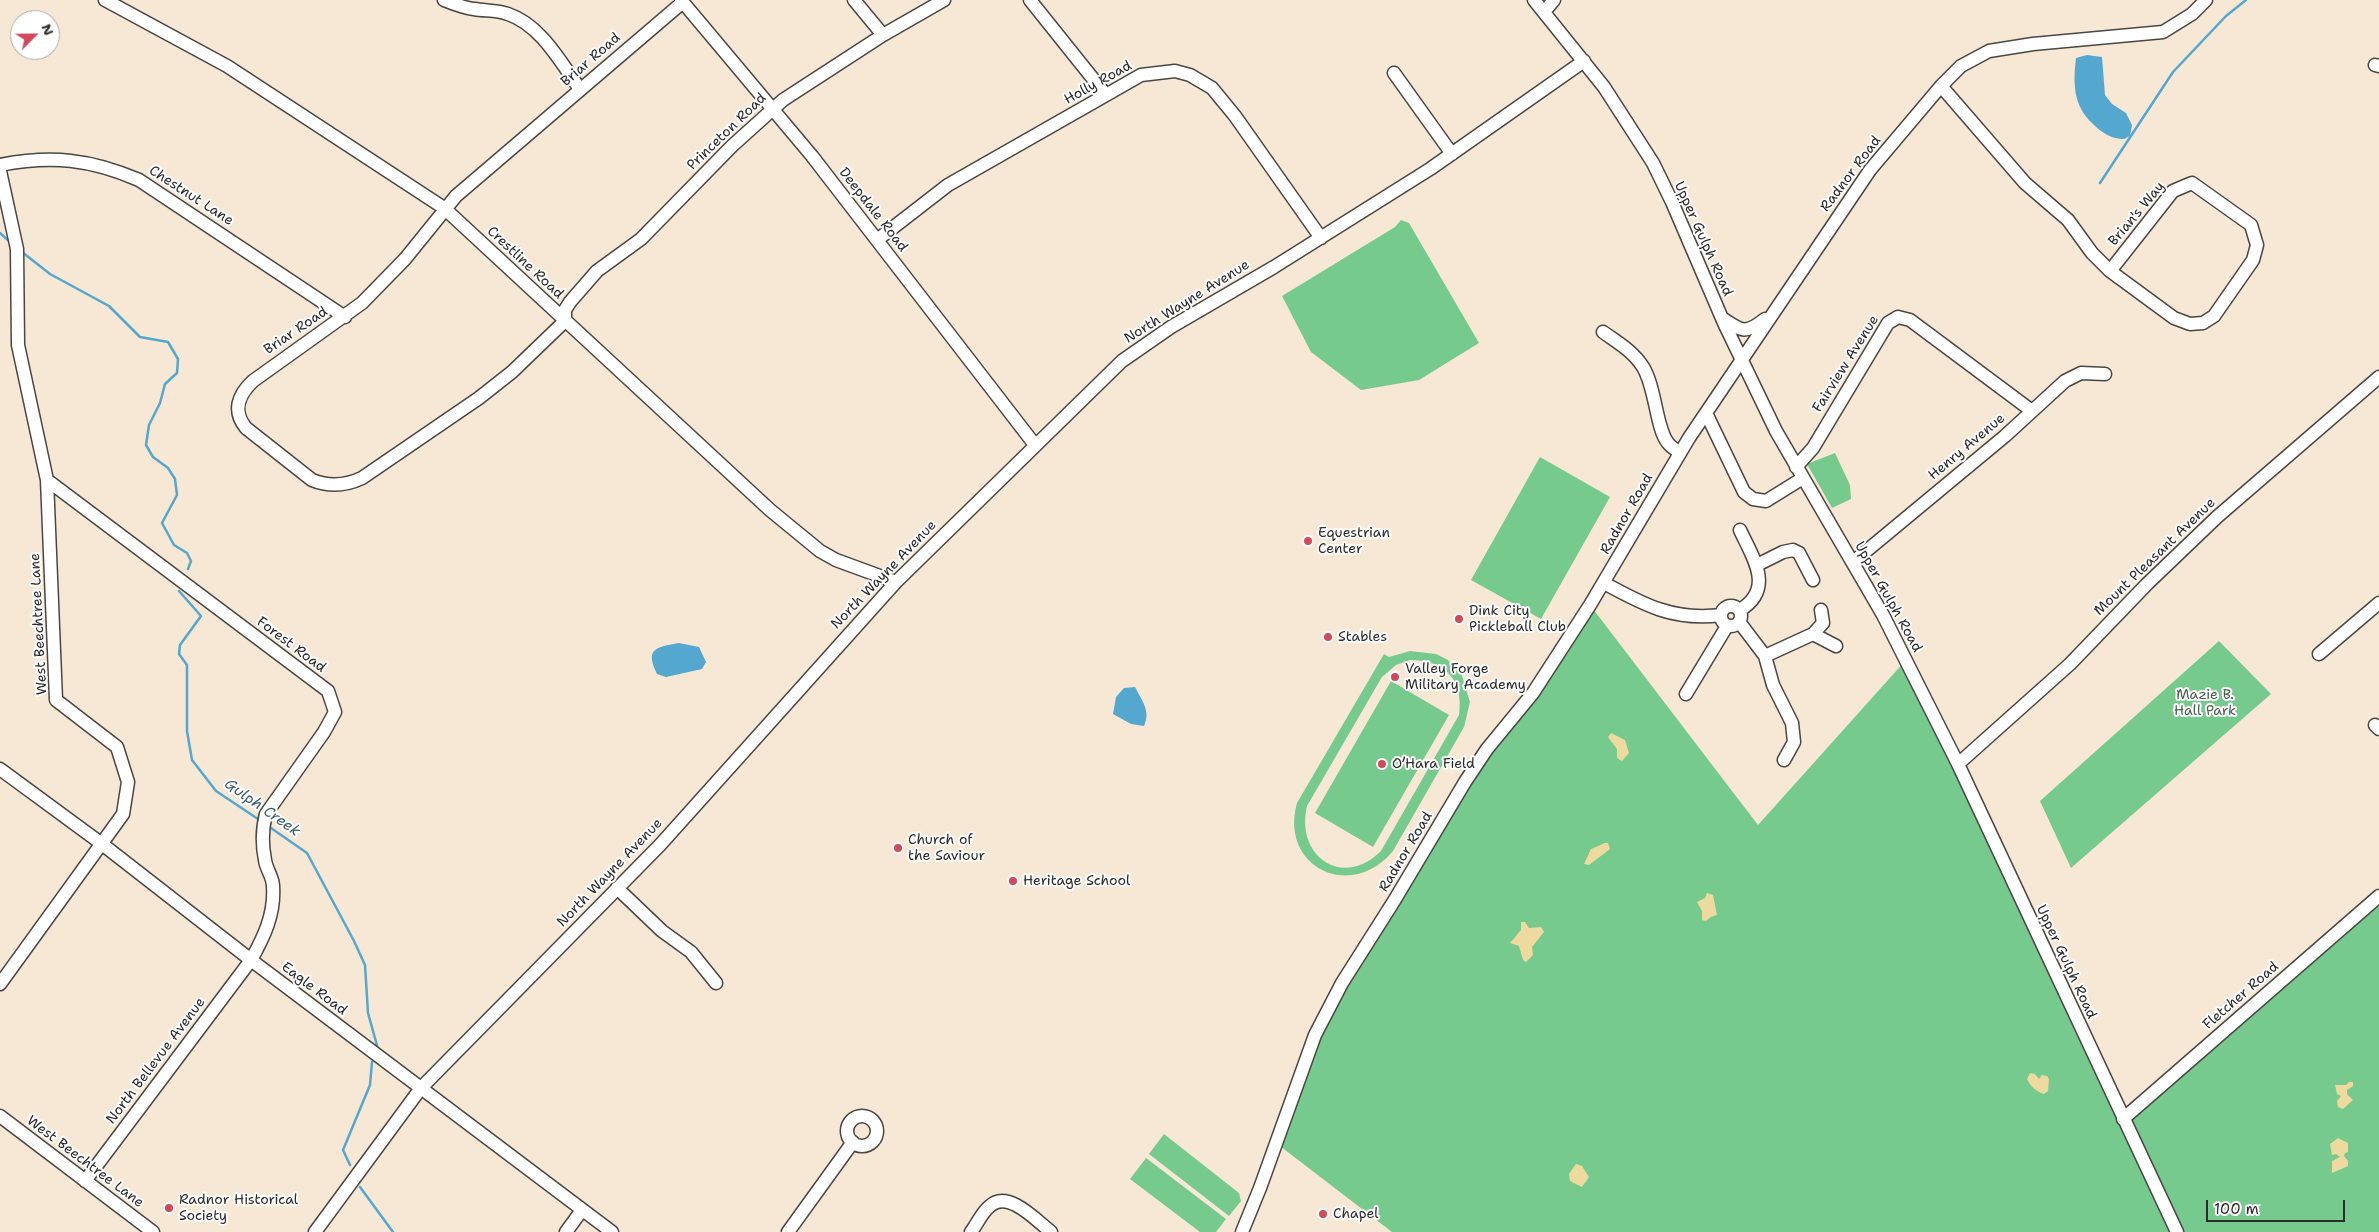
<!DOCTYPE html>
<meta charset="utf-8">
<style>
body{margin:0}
#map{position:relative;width:2379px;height:1232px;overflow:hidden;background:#f6e8d4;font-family:"Shantell Sans",sans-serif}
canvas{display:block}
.north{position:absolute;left:10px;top:10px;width:50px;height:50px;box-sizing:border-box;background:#fff;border:1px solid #aaa;border-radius:50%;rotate:67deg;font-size:14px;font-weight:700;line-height:20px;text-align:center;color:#2b2b2b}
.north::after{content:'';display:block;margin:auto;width:18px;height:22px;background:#d1495b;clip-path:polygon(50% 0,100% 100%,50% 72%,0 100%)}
.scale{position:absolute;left:2206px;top:1200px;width:139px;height:22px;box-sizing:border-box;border:2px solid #2b2b2b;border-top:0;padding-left:6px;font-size:15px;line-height:18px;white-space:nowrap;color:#2b2b2b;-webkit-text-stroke:4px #fff;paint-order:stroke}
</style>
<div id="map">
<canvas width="2379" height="1232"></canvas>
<div class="north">N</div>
<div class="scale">100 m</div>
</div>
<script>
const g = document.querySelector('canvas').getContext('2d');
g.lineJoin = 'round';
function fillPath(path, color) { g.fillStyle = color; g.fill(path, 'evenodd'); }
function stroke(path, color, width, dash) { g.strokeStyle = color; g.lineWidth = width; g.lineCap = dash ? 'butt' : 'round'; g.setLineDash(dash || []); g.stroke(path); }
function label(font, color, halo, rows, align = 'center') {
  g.font = font + ' "Shantell Sans",sans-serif'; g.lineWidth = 4; g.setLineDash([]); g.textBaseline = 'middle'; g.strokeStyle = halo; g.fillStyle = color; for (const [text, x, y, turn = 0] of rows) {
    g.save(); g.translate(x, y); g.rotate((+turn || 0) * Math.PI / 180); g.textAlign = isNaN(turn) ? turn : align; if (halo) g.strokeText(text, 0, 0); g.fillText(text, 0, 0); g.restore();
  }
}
fillPath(new Path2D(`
 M1401,220L1409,223L1479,343L1419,380L1361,390L1311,352L1282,296L1395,227Z
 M1835,453L1850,485L1851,499L1832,508L1807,464Z
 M1540,457L1610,497L1541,619L1471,580Z
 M1590,605L1758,825L1906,660L2123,1119L2379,896V1232H1392L1276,1143L1315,1035L1465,782Z
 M2219,641L2271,694L2071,868L2040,801Z
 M1410,651L1436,654L1448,660L1462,676L1470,702L1464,727L1393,851C1351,902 1279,867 1297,803L1384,654L1389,657ZM1410,660C1445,660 1464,680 1459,715L1381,851C1343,889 1295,857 1307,806L1382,677L1396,665Z
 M1391,681L1449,715L1373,847L1315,813Z
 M1164,1134L1239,1193L1241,1201L1229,1216L1149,1154Z
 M1146,1158L1226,1219L1216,1232H1200L1130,1179Z`), '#77ca8d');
fillPath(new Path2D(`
 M1611,733L1625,740L1629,753L1622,761L1617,758V749L1608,737Z
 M1605,843H1608L1610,849L1589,865L1584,864L1591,849Z
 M1707,893L1713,895L1717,915L1711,917L1706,921L1702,920V911L1697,902L1705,898Z
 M1521,922H1525L1529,928L1541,927L1544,932L1532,947L1533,955L1526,962L1523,960L1519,946L1510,943L1521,930Z
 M2030,1073L2035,1074L2039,1079L2042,1075L2047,1076L2049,1079L2048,1091L2044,1094C2037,1092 2030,1086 2027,1079Z
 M2349,1082H2353V1086L2347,1090V1094L2353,1100L2343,1109L2338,1107L2337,1101L2341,1096L2337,1094L2335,1085H2346Z
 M2338,1138L2348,1143V1152L2345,1153L2344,1156L2348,1161V1166L2332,1173V1161L2340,1157L2336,1154L2332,1155L2330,1144Z
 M1576,1164L1582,1166L1589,1177L1582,1187L1570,1181L1569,1174Z`), '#eeda9e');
fillPath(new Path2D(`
 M2087,55L2102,57L2105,95L2112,104L2126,113L2132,125L2130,136L2124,139C2112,139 2102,133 2093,124C2073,106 2073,83 2076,58Z
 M679,643L699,647L706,662L702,669L666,677L657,674C645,649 655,647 679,643Z
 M1135,687C1142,701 1151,711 1144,726L1131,724L1113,714L1116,697L1124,688Z`), '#54a8d0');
stroke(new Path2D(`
 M2100,183L2173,72L2226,16L2246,0
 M0,233L10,242
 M22,252L50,274L109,306L140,337L168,342L178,359L177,373L165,384L160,403L149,425L146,445L153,457L168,468L175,479L177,495L162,523L174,545L187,553L191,561L188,569
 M179,591L201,616L180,645L179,654L187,665V731L192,760L216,791L261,821
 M268,826L307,853L354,941L365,965L368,1013L378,1049
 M350,1165L343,1150L370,1085L372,1062
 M360,1187L393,1232`), '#54a8d0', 2.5);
const minor = new Path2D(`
 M105,0L227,66L444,208L770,510L820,551L836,560L896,582
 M444,0C454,4 464,8 474,9C486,11 497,10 508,14C541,25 561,63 580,89
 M681,0L812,156L1035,445
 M854,0L883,35
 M1030,0L1106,95
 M1534,0L1604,87L1653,163L1672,202L1724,323L1776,431L1883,615L1958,764L2177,1232
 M683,2L456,196L405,259L362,303L253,381C238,395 232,411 246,428L312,480C329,487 345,486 362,478L479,398L512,372L565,321V310L570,302L597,271L641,239L732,146L783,100L883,35L944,0
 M1544,12L1554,0
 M2375,65L2379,66
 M1394,73L1452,154
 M1941,86L2025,183L2068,220L2092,253L2110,271
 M0,165C52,155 90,159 139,180L345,317
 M0,171L17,249L18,345L47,480L56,700L117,747L128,782L123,814L0,984
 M2192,183L2251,225L2257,245L2253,260L2214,316L2203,323L2190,324L2174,318L2110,271L2173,191Z
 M877,240L948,185L1106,95L1141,75L1175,71L1190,75L1212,88L1235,116L1321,238
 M1722,318C1741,331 1745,335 1765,319
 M1603,332C1617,342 1633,351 1643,367C1656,388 1656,429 1668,443C1671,447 1676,450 1680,453
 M1706,413L1744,492L1753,499L1766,501L1803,478
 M1796,467L1813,448L1888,323L1898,317L1910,320L2032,411
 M47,480L328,691L335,712L324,732L266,814C262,829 262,845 265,860C266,869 273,877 273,886C275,914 264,937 251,960L85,1181
 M1853,562L2005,436L2065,381L2081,373L2105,374
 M1757,565L1783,552L1793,550L1799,553L1813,580
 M1604,583C1644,605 1674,621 1721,615
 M1721 616a10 10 0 1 1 20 0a10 10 0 1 1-20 0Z
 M1740,610C1775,589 1753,558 1740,530
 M1740,623L1765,656L1773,685L1792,723L1794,742L1784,760
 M1813,634L1836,646
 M2319,654L2379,603
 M1765,656L1813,634L1823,623L1821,610
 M1686,694L1727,626
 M2375,725L2379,729
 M1958,764L2070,664L2147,584L2217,517L2379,377
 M0,769L102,844L251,960L612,1232
 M617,888L662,931L691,952L716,983
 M0,1116L153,1232
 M847 1131a15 15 0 1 1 30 0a15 15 0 1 1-30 0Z
 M2123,1119L2379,896
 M315,1232L421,1088L660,845L896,582L1122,361L1171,327L1274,267L1430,169L1584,61
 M566,1232L582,1210
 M788,1232L853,1142
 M971,1232C977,1224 982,1212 990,1206C1008,1189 1037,1221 1051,1232
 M1242,1232L1260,1188L1315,1035L1342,983L1394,901L1465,782L1487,749L1533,693L1590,605L1689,438L1870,170L1941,86L1961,66L1989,51L2033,44L2163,32L2192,14L2206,0`);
stroke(minor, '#494744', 15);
stroke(minor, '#fff', 12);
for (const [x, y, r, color] of [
 [1308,541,5,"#d1495b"],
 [1459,619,5,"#d1495b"],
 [1328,637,5,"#d1495b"],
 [1395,677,5,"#d1495b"],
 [1382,764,5,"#d1495b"],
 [898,848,5,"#d1495b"],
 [1013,881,5,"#d1495b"],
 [169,1208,5,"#d1495b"],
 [1323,1214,5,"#d1495b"]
]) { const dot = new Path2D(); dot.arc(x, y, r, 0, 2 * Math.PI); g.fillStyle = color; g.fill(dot); stroke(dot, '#fff', 2); }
label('14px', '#2b2b2b', '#fff', [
 ["Briar Road",591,60,-41],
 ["Holly Road",1098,83,-29],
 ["Princeton Road",727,132,-44],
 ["Radnor Road",1851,174,-53],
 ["Chestnut Lane",191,196,33],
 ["Deepdale Road",873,210,52],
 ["Brian's Way",2137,214,-50],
 ["Upper Gulph Road",1703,239,66],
 ["Crestline Road",525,263,43],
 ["North Wayne Avenue",1187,302,-32],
 ["Briar Road",296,331,-34],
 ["Fairview Avenue",1846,364,-58],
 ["Henry Avenue",1967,447,-40],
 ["Radnor Road",1627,514,-60],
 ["Mount Pleasant Avenue",2155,557,-44],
 ["North Wayne Avenue",884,575,-46],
 ["Upper Gulph Road",1888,597,61],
 ["West Beechtree Lane",39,624,-93],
 ["Forest Road",291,645,37],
 ["Radnor Road",1406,852,-59],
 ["North Wayne Avenue",610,873,-46],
 ["Upper Gulph Road",2066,962,65],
 ["Eagle Road",314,989,37],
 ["Fletcher Road",2241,996,-41],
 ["North Bellevue Avenue",156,1061,-53],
 ["West Beechtree Lane",85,1162,37]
]);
label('14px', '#2b2b2b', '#fff', [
 ["Equestrian",1318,533],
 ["Center",1318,549],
 ["Dink City",1469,611],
 ["Pickleball Club",1469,627],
 ["Stables",1338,637],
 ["Valley Forge",1405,669],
 ["Military Academy",1405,685],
 ["O’Hara Field",1392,764],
 ["Church of",908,840],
 ["the Saviour",908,856],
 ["Heritage School",1023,881],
 ["Radnor Historical",179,1200],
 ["Society",179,1216],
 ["Chapel",1333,1214]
], 'left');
label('14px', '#46634d', '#fff', [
 ["Mazie B.",2205,695],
 ["Hall Park",2205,711]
]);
label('italic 15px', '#3b5d6d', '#fff', [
 ["Gulph Creek",262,808,35]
]);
</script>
